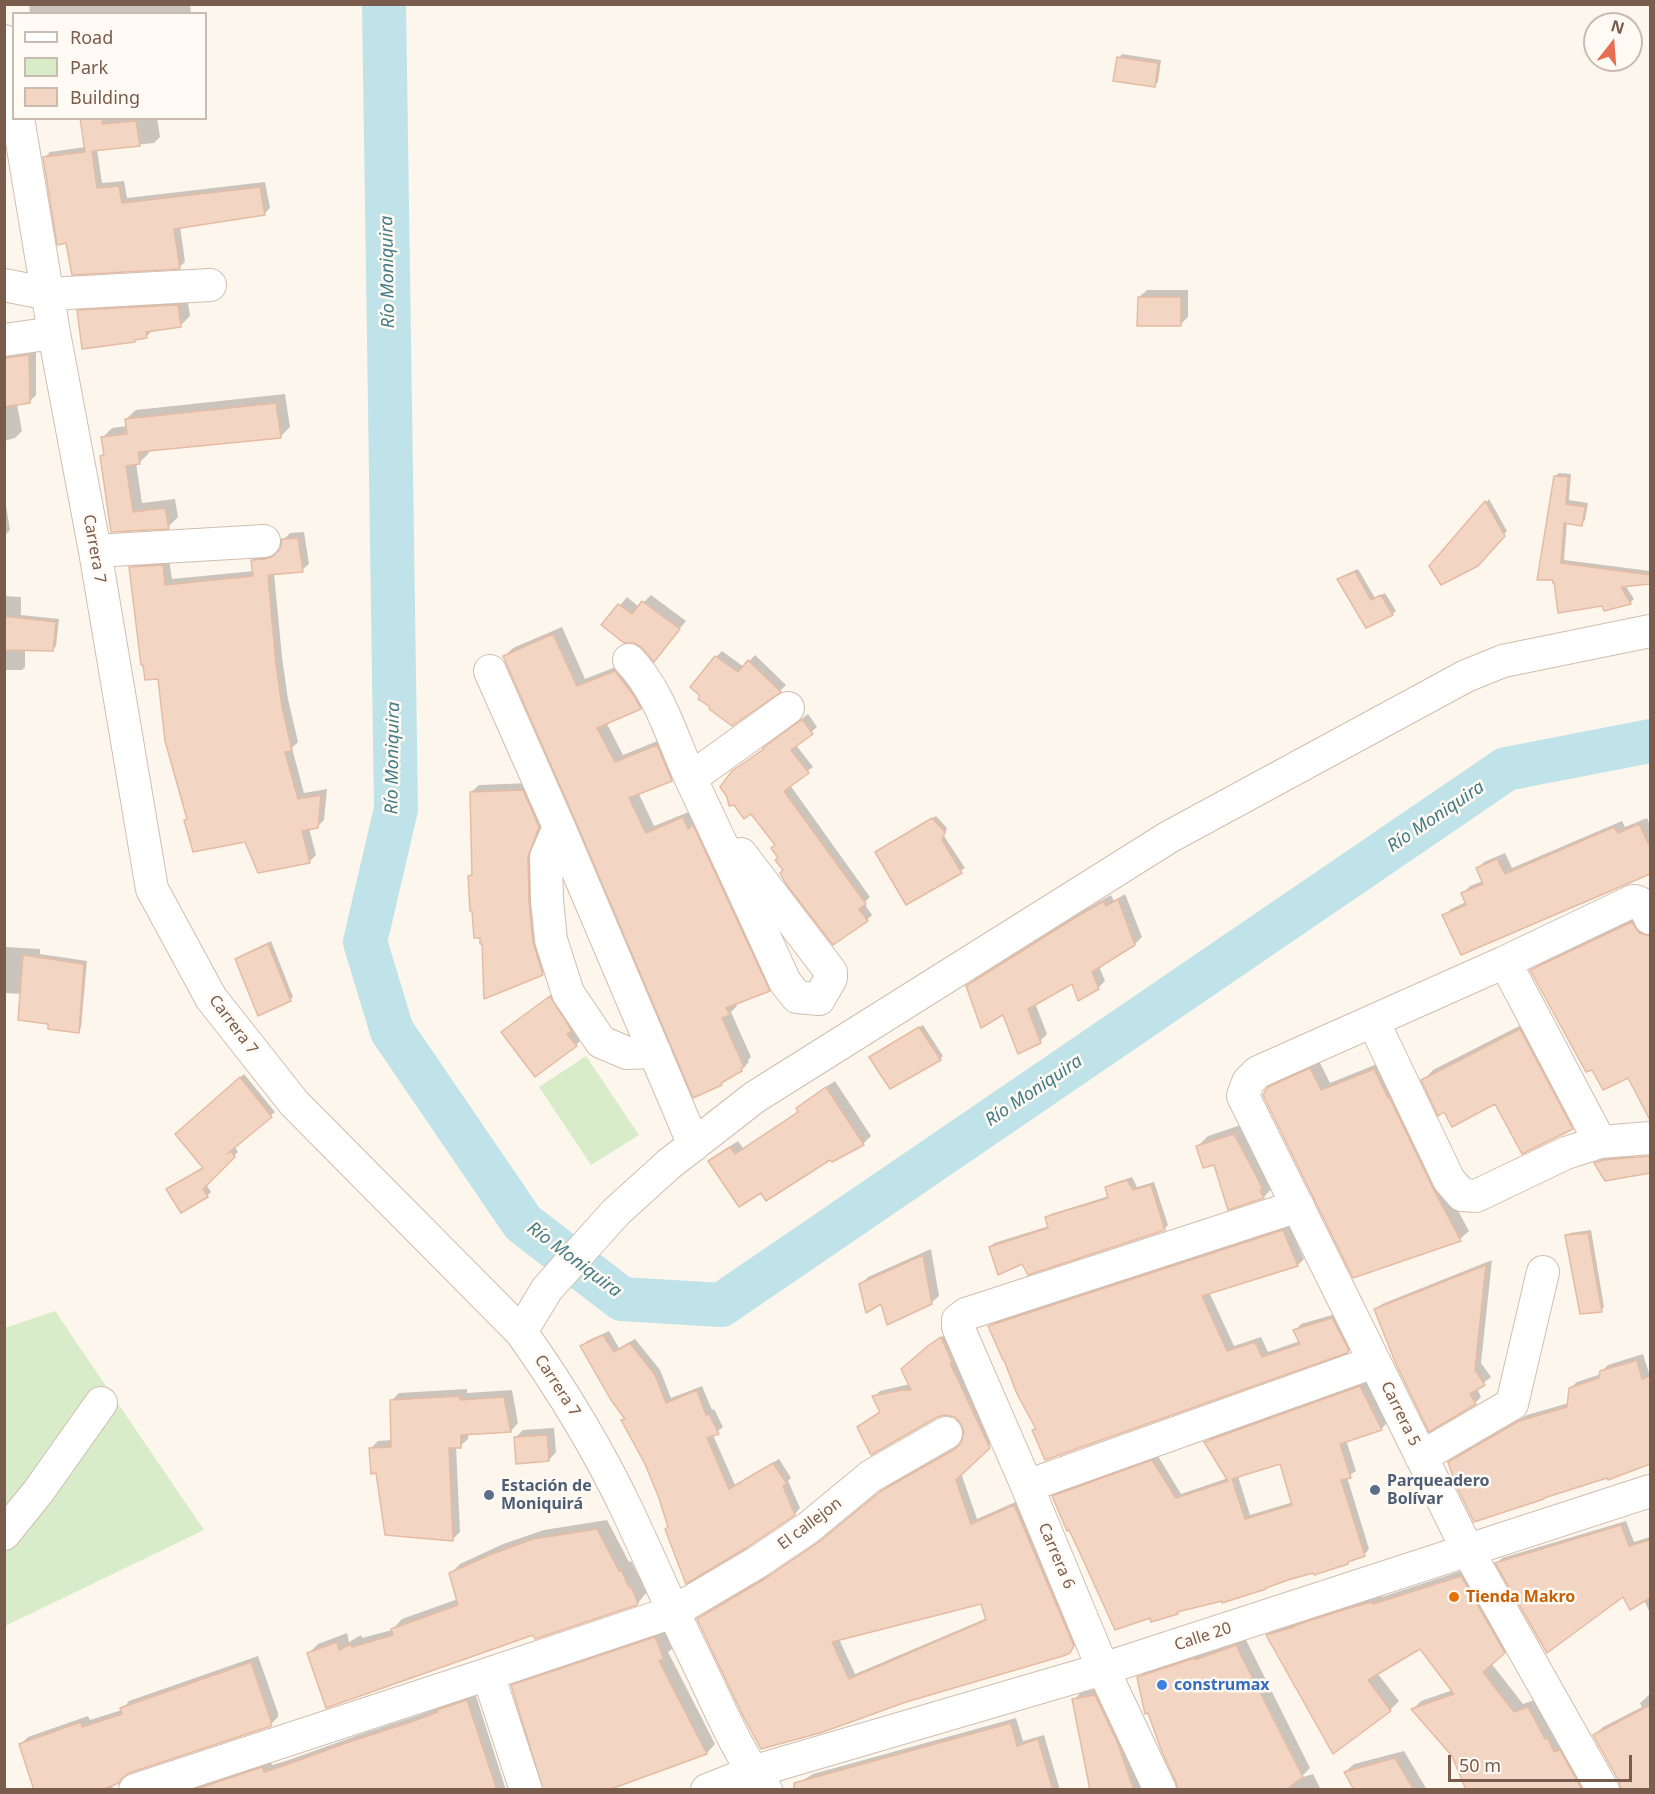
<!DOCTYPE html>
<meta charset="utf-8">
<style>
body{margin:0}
#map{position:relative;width:1655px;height:1794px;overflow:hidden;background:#fdf6ec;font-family:"Noto Sans",sans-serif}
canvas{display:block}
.frame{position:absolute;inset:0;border:6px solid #7a5c4d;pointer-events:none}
.legend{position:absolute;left:12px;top:12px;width:195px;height:108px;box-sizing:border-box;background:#fffaf3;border:2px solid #cabbb1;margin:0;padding:8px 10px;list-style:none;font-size:18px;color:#7a5c4d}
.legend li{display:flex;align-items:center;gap:12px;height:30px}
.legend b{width:30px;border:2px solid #cabbb1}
.north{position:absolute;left:1583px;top:12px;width:60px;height:60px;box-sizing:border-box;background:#fffaf3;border:2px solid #cabbb1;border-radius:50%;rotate:17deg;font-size:16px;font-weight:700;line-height:24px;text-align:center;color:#7a5c4d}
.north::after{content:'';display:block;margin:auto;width:21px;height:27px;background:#e76f51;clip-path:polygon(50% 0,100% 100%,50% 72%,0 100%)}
.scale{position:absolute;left:1448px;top:1755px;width:184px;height:27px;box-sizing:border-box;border:3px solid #7a5c4d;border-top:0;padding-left:8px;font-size:18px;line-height:21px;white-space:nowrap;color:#7a5c4d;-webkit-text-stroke:4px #fffaf3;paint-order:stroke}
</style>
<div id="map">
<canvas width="1655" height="1794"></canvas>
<div class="frame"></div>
<ul class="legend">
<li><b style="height:8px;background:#fff"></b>Road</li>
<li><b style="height:16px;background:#d8ecc9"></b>Park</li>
<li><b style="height:16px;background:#f3d5c3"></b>Building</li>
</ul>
<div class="north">N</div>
<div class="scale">50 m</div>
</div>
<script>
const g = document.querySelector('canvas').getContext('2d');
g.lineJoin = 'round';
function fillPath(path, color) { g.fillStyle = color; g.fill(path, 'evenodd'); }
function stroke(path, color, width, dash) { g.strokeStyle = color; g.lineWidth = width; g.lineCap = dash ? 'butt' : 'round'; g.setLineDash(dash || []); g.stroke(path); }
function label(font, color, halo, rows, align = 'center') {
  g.font = font + ' "Noto Sans",sans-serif'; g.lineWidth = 5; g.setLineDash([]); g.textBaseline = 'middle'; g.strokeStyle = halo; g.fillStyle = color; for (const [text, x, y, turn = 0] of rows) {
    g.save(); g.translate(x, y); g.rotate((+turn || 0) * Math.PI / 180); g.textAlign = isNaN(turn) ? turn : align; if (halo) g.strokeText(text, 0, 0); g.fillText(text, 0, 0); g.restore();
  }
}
fillPath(new Path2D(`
 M586,1056L639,1135L591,1165L539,1087Z
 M55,1311L204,1530L5,1626V1328Z`), '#d8ecc9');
fillPath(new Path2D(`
 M29,4H87V6L106,4H190L191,14H30Z
 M1122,54L1161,60L1158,82L1154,86L1119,58Z
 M82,118H157L160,137L154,143L97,149L102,183L124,181L127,198L265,182L270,208L264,214L180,226L185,262L179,267L68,242L44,158L50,152L86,147Z
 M1147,290H1188V317L1180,325L1139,297Z
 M187,296L190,316L180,326L154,329L146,337L79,311L88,301Z
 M36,349V395L29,402L17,404L22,431L15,438L4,441V355Z
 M285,394L290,427L280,437L148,449L149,453L139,463H136L142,503L175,499L178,517L168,527L112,530L101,456L105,453L102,438L112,428L127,426L126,419L136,410Z
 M1559,473L1571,474L1569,500L1588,503L1585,520L1581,524L1567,522L1564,560L1650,571V582L1625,585L1634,599L1630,603L1603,604L1559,611L1555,476Z
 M1489,499L1507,531L1481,561L1431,566Z
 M4,505H6L10,530L4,536Z
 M304,532L309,564L302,570L274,573L282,657L288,699L298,742L292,748L304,793L327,789L324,820L317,827L309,828L316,855L309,862L188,818L159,677L131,568L137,561L169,559L172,579L254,571L252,560L259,554L273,553L281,550L283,540L290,533Z
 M1358,569L1375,598L1385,593L1396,611L1392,614L1339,579L1342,576Z
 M651,595L686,621L654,660L644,647L603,625L627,597L639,607Z
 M5,596L21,597V615L59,619L56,646L53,650L25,649V667L22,670H4Z
 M562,627L585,679L623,664L648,700L640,708L606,722L623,755L665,738L679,771L671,779L638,792L654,826L691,811L777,982L769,990L735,1003L737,1006L731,1012L751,1057L748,1060L749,1062L741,1070L727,1078L721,1084L505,656L513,648Z
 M722,651L744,667L755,655L786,685L780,691L713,707L716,657Z
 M808,714L817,727L796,745L813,767L790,785L870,897L864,903L872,915L867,920L784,870L776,844L733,772Z
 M531,783L546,819L550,966L542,974L484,942L470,876L473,873L471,792L479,785Z
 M936,816L947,828L944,836L965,868L907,903L877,852Z
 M1647,818L1650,826V873L1444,916L1451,909L1466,902L1462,894L1470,886L1483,881L1477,869L1484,862L1505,853L1512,868L1622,821L1625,827Z
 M1125,894L1142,937L1135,944L1099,966L1105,981L1098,988L1072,981L1035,1003L1047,1034L1040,1041L968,986L975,979L1081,912L1111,895L1114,901Z
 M1642,913L1650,924V1117L1628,1076L1532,970L1542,961Z
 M271,941L293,997L290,1000L237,959L240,956Z
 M6,947L40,949V954L87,961L81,1028L78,1031L50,1022L22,994L4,993Z
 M558,990L583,1038L576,1045L503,1032L510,1025Z
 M1531,1020L1582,1117L1572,1127L1495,1102L1444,1110L1423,1081L1433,1070Z
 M923,1025L943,1056L940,1059L874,1054Z
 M1319,1061L1330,1083L1382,1062L1441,1179L1469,1231L1460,1239L1354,1276L1265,1093L1279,1079Z
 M244,1074L275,1112L234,1146L238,1152L206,1184L211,1192L207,1196L172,1186L204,1167L181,1130Z
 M835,1081L871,1136L863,1144L832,1160L831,1158L761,1191L710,1161L718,1154L738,1141L743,1148L799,1111L798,1108L805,1101Z
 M1244,1124L1274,1186L1264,1197L1229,1208L1215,1163L1198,1146L1208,1136Z
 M1634,1155L1639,1171L1596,1163L1599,1160L1608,1157Z
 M1132,1177L1137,1187L1154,1182L1168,1225L1164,1229L1022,1262L990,1247L994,1243L1049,1226L1047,1218L1051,1214L1109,1196L1107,1188L1111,1184Z
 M1289,1225L1304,1259L1298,1265L1209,1292L1234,1346L1261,1337L1268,1352L1300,1341L1295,1331L1301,1324L1339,1313L1354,1343L1346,1351L1033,1431L1037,1427L990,1327L996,1321Z
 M1591,1230L1604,1307L1601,1310L1567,1236L1570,1233Z
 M931,1249L939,1296L931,1303L861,1284L868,1277Z
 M1492,1260L1481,1363L1491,1377L1477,1388L1481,1397L1475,1403L1376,1310L1382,1304Z
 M609,1331L619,1348L635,1339L660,1370L671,1398L702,1386L712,1410L714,1409L723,1427L713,1435L735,1485L779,1459L791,1478L788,1481L800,1508L795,1514L746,1546L670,1527L646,1464L623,1421L626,1418L582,1346L587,1341Z
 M947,1333L995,1440L961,1473L977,1519L1020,1500L1079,1639L1069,1652L906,1700L822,1731L698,1619L705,1613L774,1572L827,1536L889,1485L963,1443L965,1432L963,1423L955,1416L945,1414L859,1427L881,1411L874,1397L880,1391L910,1384L909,1363ZM982,1602L987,1618L855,1674L839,1639Z
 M1643,1354L1649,1373H1650V1461L1609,1478L1608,1476L1449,1463L1456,1456L1527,1415L1569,1403L1570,1388L1577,1382L1601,1374V1372L1608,1365Z
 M1366,1381L1387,1423L1382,1428L1346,1440L1356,1471L1347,1477L1369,1549L1364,1555L1223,1599L1180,1610L1177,1613L1151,1616L1082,1552L1053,1497L1059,1491L1158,1456L1181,1494L1228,1478L1206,1442L1212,1436ZM1281,1462L1293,1502L1250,1515L1238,1476Z
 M467,1389V1393L512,1390L518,1423L511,1431L468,1433V1439L460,1446H456L460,1532L452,1540L377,1472L370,1449L378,1441L392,1440L391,1401L399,1393Z
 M554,1428L556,1452L549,1460L516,1437L523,1430Z
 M607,1520L629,1562L631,1561L639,1577L642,1579L647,1592L637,1604L534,1633L308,1654L318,1644L347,1633L349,1642L361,1635L362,1638L392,1630L402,1619L458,1599L450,1574L460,1564L503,1544L544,1530Z
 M1626,1521L1634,1542L1650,1537V1613L1644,1600L1497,1563L1502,1558Z
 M1470,1568L1513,1644L1491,1663L1523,1704L1537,1699L1595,1790H1467L1453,1755L1413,1709L1421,1701L1453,1690L1420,1647L1377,1673L1399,1701L1390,1710L1334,1752L1267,1635L1276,1627L1380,1594L1382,1597Z
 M664,1629L672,1649L668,1652L715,1744L707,1753L605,1790L512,1686L521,1677Z
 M1245,1638L1310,1768L1300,1778L1313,1774L1321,1790H1179L1139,1678L1148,1669Z
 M258,1656L278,1713V1717L270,1725L129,1772L112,1784L113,1790H36L20,1745L28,1737L88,1716L90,1720L122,1710L129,1701Z
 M1104,1687L1145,1790H1091L1074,1700L1082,1691Z
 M475,1693L506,1790H193L199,1784L270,1761L272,1765L286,1761L361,1734L419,1715L443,1706L447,1702Z
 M1650,1694V1790H1622L1620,1781L1594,1735L1603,1727L1642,1707L1640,1703Z
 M1016,1718L1023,1741L1044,1735L1060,1790H795L800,1782L813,1774Z
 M1404,1751L1427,1790H1355L1345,1772L1354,1764Z`), '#0003');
stroke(new Path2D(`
 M384,4L396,809L365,942L392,1031L523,1223L622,1299L721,1305L1506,769L1650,741`), '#bfe3e8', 44);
const building = new Path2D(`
 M1117,57L1158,63L1155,87L1113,81Z
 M80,118H103L102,124L136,121L140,146L92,151L97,188L119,186L122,203L260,187L265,215L174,229L180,269L72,275L66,243L57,245L43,157L85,152Z
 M1138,297H1181V326H1137Z
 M178,305L181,327L146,332L147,338L135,340V342L82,349L77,310Z
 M29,355L30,403L4,407V358Z
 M276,403L281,438L138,452L140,464L126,466L133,512L165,508L169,529L111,532L100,456L104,455L101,437L127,434L125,419Z
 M1554,476L1568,477L1566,504L1585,507L1582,526L1564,523L1561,563L1650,575V584L1621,587L1631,604L1604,611L1602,606L1558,613L1554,582L1553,583L1552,580H1537Z
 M1485,501L1505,536L1478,566L1441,585L1429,566Z
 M298,538L303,572L268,575L276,664L282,706L292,751L285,752L298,799L321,795L318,828L302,831L310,863L258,873L245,842L193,852L184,820L187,819L165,741L158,679L145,680L143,665H141L129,567L163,565L165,585L253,576L251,560L265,559L273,556L280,549L282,539Z
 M1355,572L1371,600L1381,595L1393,615L1366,628L1337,579Z
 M642,601L680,629L654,662L642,648L634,643H624L601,625L618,604L632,614Z
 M4,616L56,622L53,651L4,650Z
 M553,634L577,686L615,671L634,696L641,709L597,728L615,762L657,745L672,781L629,798L646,833L683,817L688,829L693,825L770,991L726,1008L730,1015L722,1018L744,1067L741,1068L742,1071L721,1083L722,1085L693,1098L575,820L503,656Z
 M715,656L738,672L748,660L781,692L732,726L709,709L710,707L698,699L700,696L690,687Z
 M802,719L813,734L791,750L809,773L784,791L866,904L859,909L868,921L833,945L786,884L780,873L783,870L775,860L778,858L771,848L775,845L751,814L744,819L734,805L729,806L727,797L720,787L732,771L764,749L763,748Z
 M523,790L539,827L528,857L529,901L533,942L543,975L484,999L482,944H480V938H474L472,911H470L468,876L472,875L470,792Z
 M932,818L945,832L942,840L962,873L906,905L875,852Z
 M1639,824L1650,847V874L1461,955L1442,915L1466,905L1461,893L1483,884L1476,868L1497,859L1505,874L1614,827L1618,833Z
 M1118,899L1135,945L1092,972L1099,989L1078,1001L1072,984L1028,1009L1041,1043L1018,1054L1003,1015L981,1028L966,986L1073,919L1104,901L1106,906Z
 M1632,922L1639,933L1650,936V1120L1628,1078L1603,1090L1592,1070L1586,1072L1530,970Z
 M268,944L291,1001L258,1016L235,959Z
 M23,955L84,964L79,1033L48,1029V1024L18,1020Z
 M550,996L572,1031L567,1034L577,1046L535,1077L501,1032Z
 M919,1027L941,1060L890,1089L869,1057Z
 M1520,1029L1573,1129L1522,1154L1495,1104L1452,1127L1444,1112L1438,1116L1421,1080Z
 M1310,1068L1321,1090L1374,1069L1388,1098L1389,1097L1433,1188L1461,1241L1353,1278L1263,1095L1268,1087Z
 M240,1077L272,1117L227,1154L231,1151L235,1157L203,1189L208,1197L181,1213L166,1189L203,1168L175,1134Z
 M826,1087L864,1145L832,1162L830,1160L766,1201L761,1193L739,1207L708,1161L730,1147L735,1154L798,1112L796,1108Z
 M1234,1134L1263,1189L1260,1190L1264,1198L1228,1210L1214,1165L1203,1168L1196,1146Z
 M1650,1156V1173L1605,1181L1594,1163L1604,1160Z
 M1127,1180L1133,1190L1151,1185L1165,1230L1028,1275L1022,1264L998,1275L989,1247L1048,1228L1045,1217L1108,1198L1105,1187Z
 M1283,1230L1298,1266L1202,1296L1227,1351L1255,1342L1262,1357L1300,1344L1293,1330L1332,1318L1349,1350L1347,1353L1045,1460L1032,1430L1036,1429L1017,1394L1004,1360H1003L988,1326Z
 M1588,1233L1602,1312L1580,1314L1565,1235Z
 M923,1255L932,1304L887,1325L881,1304L866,1313L859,1284Z
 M1486,1265L1475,1370L1485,1385L1470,1394L1476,1404L1429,1432L1396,1364L1374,1309Z
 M603,1335L614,1352L630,1343L655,1375L666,1403L697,1390L706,1415L709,1414L719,1434L707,1438L729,1489L773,1463L787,1484L783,1486L795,1515L746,1548L686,1584L665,1529L668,1527L659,1498L645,1464L621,1420L625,1419L611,1400L580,1346Z
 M941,1337L952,1362L950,1363L990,1448L956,1480L971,1524L1014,1505L1074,1646L1070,1653L1063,1656L906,1702L823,1732L761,1749L743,1716L697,1619L766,1578L819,1542L881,1491L955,1449L961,1443L964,1432L961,1424L955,1417L945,1415L937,1417L871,1455L857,1427L880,1412L872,1396L902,1390H911L901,1369L929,1345ZM981,1604L986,1620L849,1679L832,1642Z
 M1637,1360L1642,1379L1650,1376V1464L1608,1480L1607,1478L1544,1498V1499L1474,1522L1455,1483L1448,1462L1519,1421L1567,1407L1569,1388L1599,1378L1600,1371Z
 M1360,1386L1382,1430L1340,1444L1351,1478L1341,1480L1365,1556L1348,1562V1564L1314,1575L1313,1573L1288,1580L1266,1588V1589L1222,1603V1601L1177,1612L1178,1614L1151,1622L1150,1618L1115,1630L1080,1553L1069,1530L1067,1531L1052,1496L1152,1460L1176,1498L1228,1481L1204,1442ZM1280,1464L1292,1505L1245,1519L1232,1479Z
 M460,1396V1400L504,1397L511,1432L461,1435V1448H449L453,1541L385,1535L376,1473L371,1474L369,1448L391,1447L390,1400Z
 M547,1435L549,1461L516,1464L514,1437Z
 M1621,1525L1629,1546L1650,1540V1598L1630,1610L1623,1597L1547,1653L1495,1563Z
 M597,1529L619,1571L621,1570L629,1587L632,1588L638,1603L637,1605L535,1639L533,1635L326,1708L307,1653L337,1642L339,1650L351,1644L352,1647L393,1635L391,1629L458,1605L449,1573L492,1554L533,1539Z
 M1461,1576L1505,1653L1483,1672L1514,1712L1528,1707L1545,1739L1548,1738L1554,1752L1560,1750L1582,1790H1466L1452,1756L1411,1709L1454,1694L1420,1649L1368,1680L1391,1711L1333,1754L1266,1635L1294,1627L1293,1626L1346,1609L1372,1602L1373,1604Z
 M655,1637L664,1659L659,1661L707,1754L608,1790H543L511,1685Z
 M1236,1645L1303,1777L1286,1790H1178L1176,1782L1162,1752L1148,1713L1145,1714L1137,1677L1195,1658V1660Z
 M251,1662L271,1721V1726L129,1773L122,1778L119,1783L101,1790H34L19,1744L81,1722L82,1727L122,1714L120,1708Z
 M1095,1695L1118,1744L1134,1790H1090L1072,1699Z
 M467,1700L497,1790H194L262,1767L264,1772L277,1768L352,1741L411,1722L438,1712L437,1710Z
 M1650,1705V1790H1621L1619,1781L1593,1735Z
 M1011,1723L1017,1746L1038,1739L1053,1790H794V1783Z
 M1395,1758L1414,1790H1354L1344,1772Z`);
fillPath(building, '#f3d5c3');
stroke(building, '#e6bba3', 1.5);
const minor = new Path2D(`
 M4,41L14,93
 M18,118L54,333L95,551L152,889L211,998L294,1103L521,1332C561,1388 598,1449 628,1512C650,1559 670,1606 693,1653C715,1697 736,1752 766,1790
 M4,285L49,294L210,285
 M4,340L54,333
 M95,551L264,541
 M629,660C660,692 672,738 690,777C722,845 754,913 785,982L797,997L819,999
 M490,671L559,827L694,1145
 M691,778L788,708
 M559,827L546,857L547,900L551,940L568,993L601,1042L627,1053L655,1052
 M741,854L831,972V978L819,999
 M1505,962L1600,1142
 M1373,1021L1449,1180L1462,1195L1476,1196L1566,1153L1600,1142L1650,1138
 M521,1332L547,1289L616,1212L669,1164L755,1097L1169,837L1466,676L1503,661L1650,631
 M1421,1457L1512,1404L1543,1272
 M1027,1486L1374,1362
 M4,1534L38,1492L101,1403
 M488,1674L526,1790
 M135,1790L488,1674L673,1612L756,1563L808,1528L871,1476L946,1433
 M707,1790L752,1772L1103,1669L1650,1491
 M1160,1790L1103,1669L1027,1486L958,1327V1320L966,1314L1298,1206
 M1603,1790L1468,1551L1243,1096L1248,1082L1258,1072L1505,962L1633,901C1643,901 1646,910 1650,918`);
stroke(minor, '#d1beb0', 34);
stroke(minor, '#fff', 32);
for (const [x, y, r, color] of [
 [1375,1490,6,"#5c6f8a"],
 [489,1495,6,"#5c6f8a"],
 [1454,1597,6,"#e8710a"],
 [1162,1685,6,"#3f7fe0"]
]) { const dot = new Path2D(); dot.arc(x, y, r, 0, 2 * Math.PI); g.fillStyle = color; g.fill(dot); stroke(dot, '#fffaf3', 2); }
label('16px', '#7a5c4d', '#fffaf3', [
 ["Carrera 7",94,549,80],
 ["Carrera 7",233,1025,53],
 ["Carrera 7",557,1386,57],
 ["Carrera 5",1400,1414,64],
 ["El callejon",810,1524,-37],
 ["Carrera 6",1056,1556,67],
 ["Calle 20",1203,1637,-18]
]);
label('bold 16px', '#4e5e75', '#fffaf3', [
 ["Parqueadero",1387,1481],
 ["Bolívar",1387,1499],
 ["Estación de",501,1486],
 ["Moniquirá",501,1504]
], 'left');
label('bold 16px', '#c56008', '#fffaf3', [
 ["Tienda Makro",1466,1597]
], 'left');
label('bold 16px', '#366cbe', '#fffaf3', [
 ["construmax",1174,1685]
], 'left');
label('italic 18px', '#437c86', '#fffaf3', [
 ["Río Moniquira",388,272,-91],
 ["Río Moniquira",393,758,-89],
 ["Río Moniquira",1436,817,-34],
 ["Río Moniquira",1034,1091,-34],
 ["Río Moniquira",574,1260,37]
]);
</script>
